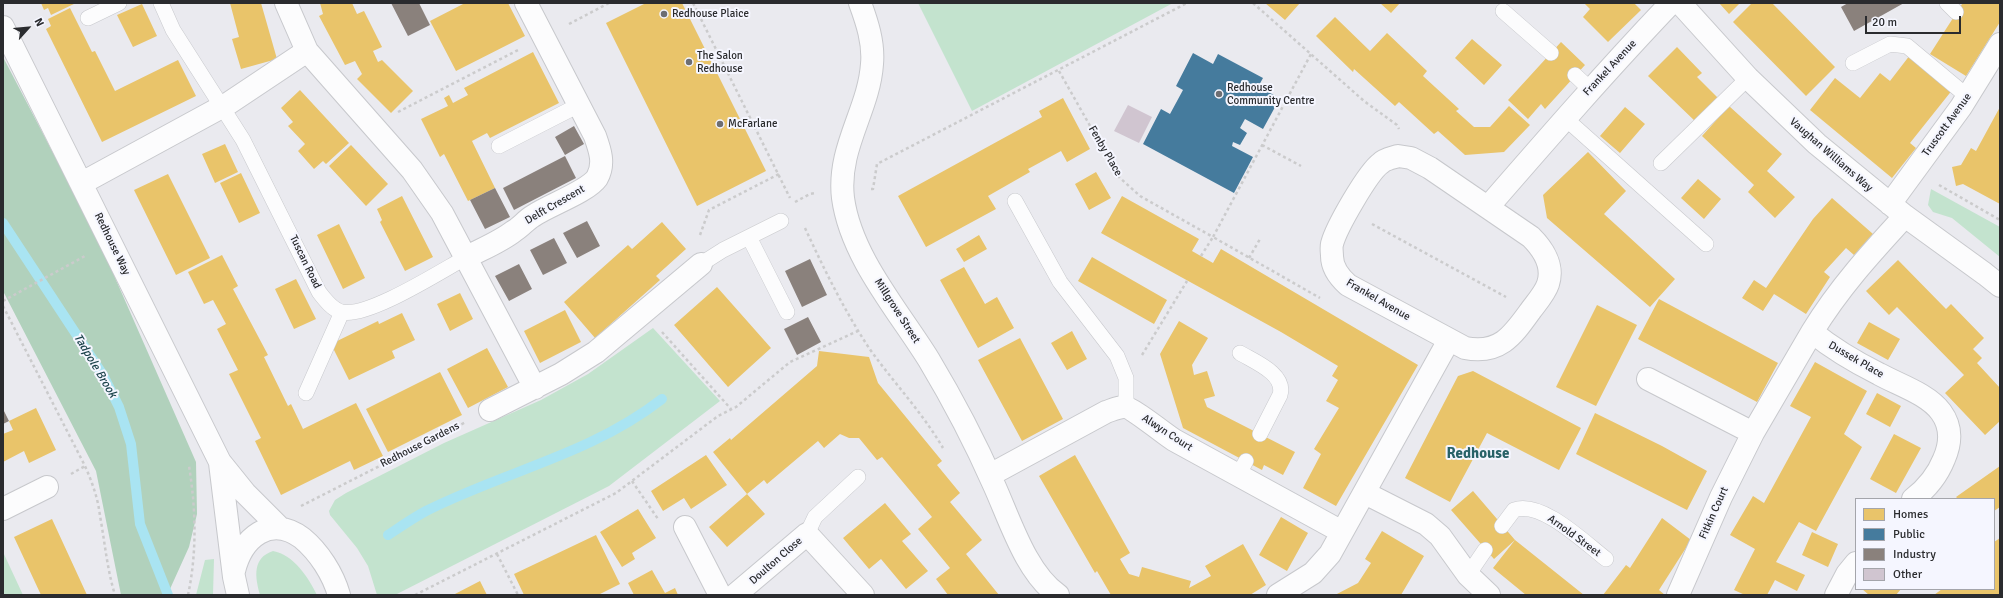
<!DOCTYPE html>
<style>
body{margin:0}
#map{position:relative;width:2003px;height:598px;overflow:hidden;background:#eaeaef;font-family:Signika,sans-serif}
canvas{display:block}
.frame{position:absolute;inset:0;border:4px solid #2a2b2e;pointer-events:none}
.legend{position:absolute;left:1855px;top:498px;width:140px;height:92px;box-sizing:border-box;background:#f5f6ff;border:1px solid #a4a5ab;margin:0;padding:5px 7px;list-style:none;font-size:12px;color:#2a2b2e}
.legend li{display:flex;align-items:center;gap:8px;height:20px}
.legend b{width:20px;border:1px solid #a4a5ab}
.north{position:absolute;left:8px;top:8px;width:40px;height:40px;-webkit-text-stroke:3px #f5f6ff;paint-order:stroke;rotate:63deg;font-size:11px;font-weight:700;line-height:16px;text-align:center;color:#2a2b2e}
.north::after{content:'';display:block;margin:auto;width:14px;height:18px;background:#2a2b2e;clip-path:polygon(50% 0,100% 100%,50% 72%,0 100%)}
.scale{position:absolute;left:1865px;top:16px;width:96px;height:18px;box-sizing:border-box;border:2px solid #2a2b2e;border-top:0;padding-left:5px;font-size:12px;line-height:14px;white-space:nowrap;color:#2a2b2e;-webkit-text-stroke:3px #f5f6ff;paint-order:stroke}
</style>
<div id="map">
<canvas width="2003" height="598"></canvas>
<div class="frame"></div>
<ul class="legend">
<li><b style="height:11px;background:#e9c46a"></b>Homes</li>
<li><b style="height:11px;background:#457b9d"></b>Public</li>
<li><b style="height:11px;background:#8a817c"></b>Industry</li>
<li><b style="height:11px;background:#d0c5d0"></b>Other</li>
</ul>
<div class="north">N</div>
<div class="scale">20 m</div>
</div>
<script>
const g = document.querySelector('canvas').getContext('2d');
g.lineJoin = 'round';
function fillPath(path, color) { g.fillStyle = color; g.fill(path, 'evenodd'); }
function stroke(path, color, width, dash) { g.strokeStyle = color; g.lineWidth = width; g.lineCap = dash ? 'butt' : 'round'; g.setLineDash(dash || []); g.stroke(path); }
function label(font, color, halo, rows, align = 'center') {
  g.font = font + ' Signika,sans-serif'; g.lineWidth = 4; g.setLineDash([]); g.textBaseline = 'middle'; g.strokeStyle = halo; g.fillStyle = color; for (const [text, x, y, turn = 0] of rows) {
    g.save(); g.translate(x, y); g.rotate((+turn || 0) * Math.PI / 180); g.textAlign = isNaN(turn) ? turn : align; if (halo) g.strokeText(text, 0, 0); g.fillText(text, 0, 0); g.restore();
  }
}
fillPath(new Path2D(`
 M918,3H1173L972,111Z
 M1931,189L2000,227V257L1952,218L1933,212L1928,205Z
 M653,328L720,401L609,486L395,595H377L368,566L357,548L330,515L329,511L335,500L346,493L444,443L541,400L588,374Z
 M273,551C294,555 308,577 317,595H260C255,577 252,558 273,551Z
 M3,552L23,595H3Z
 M214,559L213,595H196L205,560Z`), '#c3e3ce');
fillPath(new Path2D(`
 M3,57L98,239L196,462L197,514L189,547L170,589L166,595H121L96,471L3,291Z`), '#b1d1bc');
fillPath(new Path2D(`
 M41,3H76L51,15L48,8L44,10Z
 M230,3H261L277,59L241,69L232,39L239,37Z
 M320,3H352L357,14L364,11L382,47L373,51L378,62L382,60L413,91L391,113L357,79L362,74L355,61L345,65L319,16L323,14Z
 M465,3H508L525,36L456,71L430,21Z
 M646,3H682L766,171L697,206L606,23Z
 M1265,3H1300L1285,20Z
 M1380,3H1400L1391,13Z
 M1584,3H1634L1641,10L1608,42L1583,17L1590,9Z
 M1719,3H1740L1729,14Z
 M1752,3H1772L1835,67L1806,96L1733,22Z
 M1961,3H2000V22L1966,76L1930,54L1962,4Z
 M142,4L157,36L133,47L117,15Z
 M70,8L92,52L95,51L115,91L178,60L196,96L102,142L46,29L51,26L48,19Z
 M1335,17L1370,51L1387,33L1427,71L1423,76L1459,109L1456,111L1474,127H1490L1509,106L1530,125L1504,152L1465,155L1438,131L1434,134L1399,102L1395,106L1354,69L1353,72L1316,36Z
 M1472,39L1502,65L1484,85L1455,58Z
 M1561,42L1585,65L1545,109L1541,104L1528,119L1508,100Z
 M1677,47L1702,73L1697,77L1719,99L1697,123L1648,76Z
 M533,52L559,103L490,138L487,133L472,141L495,188L468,201L444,154L440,157L421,119L448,106L444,98L449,95L453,103L468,95L464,88Z
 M1910,55L1953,89L1910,143L1916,148L1892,178L1810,110L1835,78L1860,98L1880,73L1890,81Z
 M300,90L349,143L326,164L323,161L314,169L298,151L305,144L288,126L293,122L281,108Z
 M1063,98L1090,149L1067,162L1061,151L1028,169L1030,172L988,196L996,209L926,247L898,196L1042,117L1039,111Z
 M1729,106L1782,154L1767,171L1795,197L1775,218L1748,192L1754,185L1702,136Z
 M1625,107L1645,124L1620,153L1600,136Z
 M2000,107L1999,168L2000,204L1963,184L1956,186L1952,167L1961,165L1971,148L1976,151Z
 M225,144L238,172L215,183L202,154Z
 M351,145L388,184L366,206L329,166Z
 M1588,152L1626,191L1604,214L1675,279L1650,307L1547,218L1543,195Z
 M1096,172L1111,198L1089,210L1075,184Z
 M241,173L260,213L239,223L220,183Z
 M168,174L210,258L176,275L134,190Z
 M1698,179L1721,199L1704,219L1681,198Z
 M402,196L433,257L405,271L380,222L382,220L377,209Z
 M1122,196L1199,239L1192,251L1213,263L1221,249L1418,365L1336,506L1303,488L1321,454L1314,449L1339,408L1326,401L1338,380L1332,376L1338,366L1281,332L1101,233Z
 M1832,198L1873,234L1854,255L1846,248L1824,272L1830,277L1806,314L1774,294L1763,311L1742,298L1754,280L1766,288L1813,219Z
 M662,222L686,249L656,276L660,280L595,338L564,302L628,245L632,249Z
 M339,224L365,278L343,289L317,235Z
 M979,235L987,249L964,262L956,249Z
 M222,255L238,286L233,289L268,355L264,357L288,406L291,404L303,429L356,403L383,456L354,470L350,461L281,495L255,441L261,438L229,374L238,370L217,329L226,324L213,300L204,304L188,272Z
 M1092,257L1167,300L1154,324L1078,281Z
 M1898,260L1946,309L1951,304L1984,338L1973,349L1982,358L1977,363L2000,388V421L1985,435L1945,393L1964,375L1897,307L1889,315L1866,291Z
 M964,267L985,304L997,297L1014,328L978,348L940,280Z
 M296,279L316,319L294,329L275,289Z
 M717,287L771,348L728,387L674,325Z
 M460,293L473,319L450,331L437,304Z
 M1659,299L1778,363L1757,402L1638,339Z
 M1597,305L1637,325L1596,406L1556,387Z
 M565,310L581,342L540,363L524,331Z
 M402,313L415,340L392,351L395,358L349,380L331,344L378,321L379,324Z
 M1179,321L1208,338L1192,365L1194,375L1207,371L1215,396L1204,399L1207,407L1295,452L1283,475L1264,465L1262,470L1183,428L1160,354Z
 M1869,322L1900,339L1888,360L1857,343Z
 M1072,331L1087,359L1067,370L1051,343Z
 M1020,338L1063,419L1022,441L978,360Z
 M487,348L508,387L468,408L447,369Z
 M819,351L869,357L878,383L942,461L937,465L960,493L950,502L982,540L966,554L999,595H948L936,579L950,568L918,529L932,517L882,457L877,460L859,438H849L840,434L824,448L818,441L767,484L764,480L747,494L713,452L730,438L731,440L817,366Z
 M1815,362L1867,391L1844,434L1862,447L1816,531L1799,522L1776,562L1805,575L1797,591L1775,580L1767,595H1745L1734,590L1755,549L1730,535L1753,496L1764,503L1811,417L1790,406Z
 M1473,371L1581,428L1559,470L1487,433L1450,502L1405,478L1458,376Z
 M440,372L462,415L388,452L366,409Z
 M1877,393L1901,406L1890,427L1866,414Z
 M36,408L56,450L29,463L24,451L3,462V434L13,430L9,421Z
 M1595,413L1662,446L1707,471L1687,510L1576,454Z
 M1894,434L1921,448L1896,493L1870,479Z
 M706,455L727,485L691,509L684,498L663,511L651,491Z
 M1075,455L1130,553L1120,559L1129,574L1139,577L1142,567L1191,581L1189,588L1211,576L1205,566L1243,544L1266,585L1250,595H1111L1097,571L1095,573L1039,476Z
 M2000,466V507L1994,511V499H1958L1956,497Z
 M1473,491L1515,540L1584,595H1526L1493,568L1515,540L1494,559L1451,510Z
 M747,494L765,514L727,547L709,527Z
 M885,503L911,534L902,541L928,571L906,589L881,559L869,569L843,538Z
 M638,509L656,538L632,553L635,559L622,567L600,532Z
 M1281,517L1308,533L1287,571L1259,555Z
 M1662,518L1691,540L1659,590L1665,595H1603L1626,565L1630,568Z
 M52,519L87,595H41L14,537Z
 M1382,531L1424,556L1401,595H1335L1358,583L1371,563L1365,559Z
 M1812,532L1838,544L1828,567L1802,555Z
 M596,535L620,584L598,595H524L514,574Z
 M2000,538V595H1934L1942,589H1994V542Z
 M652,570L665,593L675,588L678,595H634L628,583Z
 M480,581L487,595H453Z
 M1862,589H1901L1896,595H1869Z`), '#e9c46a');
fillPath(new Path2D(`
 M1193,53L1213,64L1218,54L1263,78L1258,87L1280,98L1263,129L1245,119L1240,128L1247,133L1240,145L1233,142L1232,146L1253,157L1234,193L1143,144L1161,109L1170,114L1183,90L1176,86Z`), '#457b9d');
fillPath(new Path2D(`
 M391,3H419L430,25L408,36Z
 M1848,3H1904L1854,31L1841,7Z
 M574,126L584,144L565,155L555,137Z
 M565,156L576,178L514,210L503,188Z
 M495,188L510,217L485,229L470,200Z
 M587,221L600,246L577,258L563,233Z
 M554,238L567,263L543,275L530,250Z
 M810,259L827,295L802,307L785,271Z
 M519,264L532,289L509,301L495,276Z
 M808,317L821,342L797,355L784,329Z
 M3,409L9,421L3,424Z`), '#8a817c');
stroke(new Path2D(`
 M3,223L103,375L119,407L131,444L140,524L168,595
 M388,535C400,527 413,518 426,511C505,471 590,455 662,399`), '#a9e4f2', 10);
fillPath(new Path2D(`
 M1128,105L1152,117L1139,143L1114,131Z`), '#d0c5d0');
const lane = new Path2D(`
 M161,3L173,30L243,140L319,292C325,300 333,310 342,312C368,318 441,271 465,258
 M1947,3L1956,12
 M1503,11L1551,53
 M88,18L119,3
 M1853,63L1890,44L1907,46L1968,97
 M1575,75L1590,89
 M1566,119L1706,244
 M499,146L579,105
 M1661,163L1748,78
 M1015,201L1060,282L1117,356L1126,378V407
 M749,237L787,312
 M701,264L723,250L781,221
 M1240,353C1255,362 1286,374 1280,395L1260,434
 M306,393L342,312
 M1238,475L1246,461
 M1502,526L1514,510C1542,500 1585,543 1606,559
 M807,534L815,517L858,477
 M1468,575L1485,550`);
const street = new Path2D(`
 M286,3L307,51L412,170L442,213L535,388
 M860,3C867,22 874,43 872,64C869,110 837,148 843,198C851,257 898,310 929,360C953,400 975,442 994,485C1010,520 1026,573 1058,595
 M1680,3L1748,78L1817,144L1905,216L1985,274L2000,286
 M3,27L220,462L245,493L280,528
 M1398,156L1411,158L1430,168L1531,237C1543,249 1554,266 1548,284C1545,293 1537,302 1531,310C1513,335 1500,355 1465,348L1348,285C1339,277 1332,268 1332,256C1332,253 1331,248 1332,244C1336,228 1368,172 1381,163C1385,159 1392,158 1398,156Z
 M82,183L229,103L307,51
 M1890,204L1961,107L2000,44
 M1488,207C1548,138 1608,69 1671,3
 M1905,216C1870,254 1839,288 1812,332C1833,349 1855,362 1879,374C1899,385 1928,394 1941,412C1952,427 1951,443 1944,459C1938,474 1926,489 1913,499
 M465,258C482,249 500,242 514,231C521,227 526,220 533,216C549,205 587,192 597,178C605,164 600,150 595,136L526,3
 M1648,379L1753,433
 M490,410L561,374L596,352L701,264
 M220,463L234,577L238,595
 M990,475L1106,412C1112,410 1118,407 1124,407C1131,407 1165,434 1174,440L1342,532
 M1365,493L1426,524L1440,536L1468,575L1489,595
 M3,509L47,487
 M685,527L720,595
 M234,571C242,538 270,514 302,538C319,552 333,574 339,595
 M735,595L807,534L863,595
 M1278,595L1313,573L1330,554L1449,340
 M1678,595L1721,497L1753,433L1812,332
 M1836,595L1847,574L1856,563`);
stroke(lane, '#c7c8cc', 16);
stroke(street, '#c7c8cc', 24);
stroke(new Path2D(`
 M693,3L790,198
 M1253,3L1364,101L1397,125L1399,129
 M569,24L609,3
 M1059,71L1119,177L1140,196L1213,237L1311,54
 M398,112L520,49
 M1262,145L1301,166
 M1939,185L2000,220
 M871,189H873L877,164L1187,3
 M795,202L810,194L816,193
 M1372,224L1506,297
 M805,228C824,269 844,310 869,348C893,382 922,412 943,448
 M700,235L709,210L779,174
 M1201,256L1213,237L1320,298
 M1249,258L1260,239
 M3,301L85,256
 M3,306L85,466C92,482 98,498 100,516C105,543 107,569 115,595
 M662,332L731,409
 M1142,355L1187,281
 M71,474L85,466
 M632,481L658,519
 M301,506L466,422
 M497,554L518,595
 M188,595C197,553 196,509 189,466
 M415,595L616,493L718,416L736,407L790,362L858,331`), '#cbcbcc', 2.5, [3, 3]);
stroke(lane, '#fcfcfd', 15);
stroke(street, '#fcfcfd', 22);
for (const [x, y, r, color] of [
 [664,14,4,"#6d6e72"],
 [689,62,4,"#6d6e72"],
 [1219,94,4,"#6d6e72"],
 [720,124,4,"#6d6e72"]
]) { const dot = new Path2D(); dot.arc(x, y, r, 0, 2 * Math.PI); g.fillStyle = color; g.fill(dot); stroke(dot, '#f5f6ff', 1.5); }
label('11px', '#2a2b2e', '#f5f6ff', [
 ["Redhouse Plaice",672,14],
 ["The Salon",697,56],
 ["Redhouse",697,69],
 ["Redhouse",1227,88],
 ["Community Centre",1227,101],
 ["McFarlane",728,124]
], 'left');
label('11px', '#2a2b2e', '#f5f6ff', [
 ["Frankel Avenue",1610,68,-47],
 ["Truscott Avenue",1947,125,-54],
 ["Fenby Place",1105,151,60],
 ["Vaughan Williams Way",1831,155,41],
 ["Delft Crescent",555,205,-30],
 ["Redhouse Way",112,244,64],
 ["Tuscan Road",305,262,64],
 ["Frankel Avenue",1378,300,30],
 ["Millgrove Street",897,311,57],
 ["Dussek Place",1856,360,30],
 ["Alwyn Court",1167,433,33],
 ["Redhouse Gardens",420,445,-27],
 ["Fitkin Court",1714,513,-66],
 ["Arnold Street",1574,536,36],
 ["Doulton Close",776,561,-41]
]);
label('italic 12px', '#1c434b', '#f5f6ff', [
 ["Tadpole Brook",95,366,59]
]);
label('bold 15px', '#286268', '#f5f6ff', [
 ["Redhouse",1478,454]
]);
</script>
